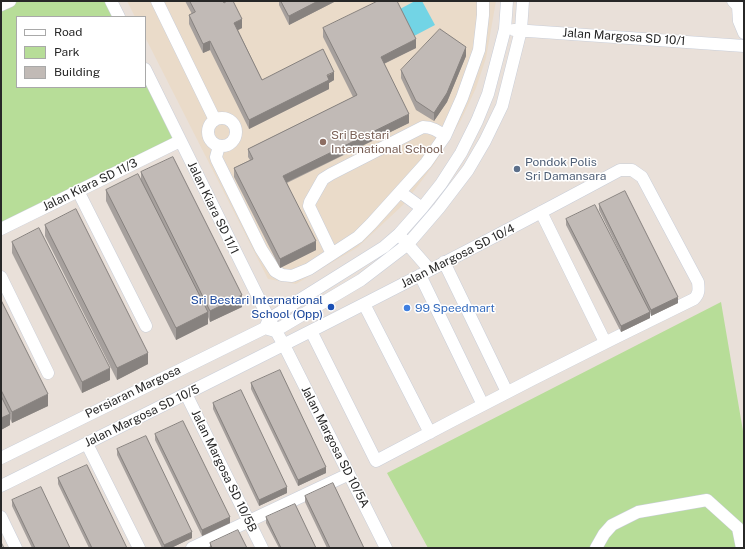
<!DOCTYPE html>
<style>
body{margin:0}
#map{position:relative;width:745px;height:549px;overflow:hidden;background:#e9e0d9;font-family:"Public Sans",sans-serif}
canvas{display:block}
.frame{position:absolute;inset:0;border:2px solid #272727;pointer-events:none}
.legend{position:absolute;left:16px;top:16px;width:130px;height:72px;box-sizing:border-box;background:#fff;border:1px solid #a9a9a9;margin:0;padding:5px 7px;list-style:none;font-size:12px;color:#272727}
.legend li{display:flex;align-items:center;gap:8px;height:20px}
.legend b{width:20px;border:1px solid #a9a9a9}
</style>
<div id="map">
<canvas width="745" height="549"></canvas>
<div class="frame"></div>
<ul class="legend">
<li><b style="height:5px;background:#fff"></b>Road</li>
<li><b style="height:11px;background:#b7dd98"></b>Park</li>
<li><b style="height:11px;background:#c1bab6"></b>Building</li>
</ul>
</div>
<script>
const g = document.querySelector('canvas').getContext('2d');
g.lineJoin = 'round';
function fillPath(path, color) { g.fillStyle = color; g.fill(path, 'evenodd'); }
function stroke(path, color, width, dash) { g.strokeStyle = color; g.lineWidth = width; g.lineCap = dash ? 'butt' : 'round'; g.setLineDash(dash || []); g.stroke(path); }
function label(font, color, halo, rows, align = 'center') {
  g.font = font + ' "Public Sans",sans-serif'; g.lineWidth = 3; g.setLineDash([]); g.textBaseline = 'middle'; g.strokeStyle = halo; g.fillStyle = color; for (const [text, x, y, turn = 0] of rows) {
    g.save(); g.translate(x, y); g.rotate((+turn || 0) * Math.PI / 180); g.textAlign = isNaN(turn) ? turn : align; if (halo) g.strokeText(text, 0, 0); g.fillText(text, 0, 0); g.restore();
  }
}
fillPath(new Path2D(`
 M127,1H496L486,58L476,88L461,120L435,163L404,204L358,247L296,284L268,279L145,37V17H135Z`), '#eadbc9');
fillPath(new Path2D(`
 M17,1H106L114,17H17V87H145V79L175,140L1,224V9Z
 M721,302L744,437V548H428L387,473Z`), '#b7dd98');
fillPath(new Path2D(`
 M415,1H422L435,25L414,36L400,9Z`), '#72d4e5');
const minor = new Path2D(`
 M111,1L119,17
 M157,1L215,120
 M733,1L738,6L739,21L744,33
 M1,5L10,1
 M514,30L744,46
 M145,69L269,319L284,345L386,548
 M208 132a14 14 0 1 1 28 0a14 14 0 1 1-28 0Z
 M219,146L216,157L217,160L261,249L275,271L282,275L292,276L309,269L358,237L371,224L426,163L445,136L462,98L479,50L483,15V1
 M78,191L146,326
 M400,192L422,208
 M541,212L605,342
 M1,229L180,141
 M403,239L430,270
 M332,254L309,206L310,202L323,179L331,174L423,127C432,127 438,131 445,136
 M444,262L507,392
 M420,275L483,405
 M1,277L48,373
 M364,304L430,433
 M268,329L275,331L361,280L408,244L439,208L468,170L485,141L502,106L521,30L523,1
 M186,394L262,548
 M87,444L139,548
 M1,458L265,328L269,319L384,247L399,234L422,208L441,184L461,153L477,121L488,94L505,29L507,1
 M1,486C208,383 416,280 620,170H632L642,177L698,282C699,290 699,294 694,299C587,351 481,405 376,461L311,331
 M1,517L16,548
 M192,548L349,474
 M596,548L604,534L612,525L638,512L707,500L738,528L742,548`);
stroke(minor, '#c8cdd8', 13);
stroke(minor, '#fff', 12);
fillPath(new Path2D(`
 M185,1H223L242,28L238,30L262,80H334L329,83V89L249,129L210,50L203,53L189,24V15L192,14Z
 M279,1H336L289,25L279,5Z
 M323,28L416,48L384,64L409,123L287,183L316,250L280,268L234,177V168L250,160L248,157V149L353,97L323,37Z
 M466,56L447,102L434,121L416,110L401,78V70Z
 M141,172L242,307L210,322L208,317V324L176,340L106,201V190L141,179Z
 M599,204L678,303L651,316L650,312V318L621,332L566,225V219L634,281L599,210Z
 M45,225L148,364L117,380L45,236Z
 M12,242L110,380L82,393L12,253Z
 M1,300L48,406L12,423L10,419V425L1,430Z
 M251,383L326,473L298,486L251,389Z
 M213,403L287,493L259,506L213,409Z
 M155,434L230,523L202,536L155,440Z
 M117,449L192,538L171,548H162L117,455Z
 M58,478L127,548H89L58,484Z
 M305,496L364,548H327L305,502Z
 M12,500L70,548H32L12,506Z
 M266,517L316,548H279L266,523Z
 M210,543L247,548H210Z`), '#a6a09d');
fillPath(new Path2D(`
 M318,1H336L289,25V16Z
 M242,19V28L234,32V23Z
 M416,39V48L381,65V57Z
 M210,41V50L203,53V44Z
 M466,47V56L447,102L434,121V113Z
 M334,72V80L329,83V89L249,129V120Z
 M409,114V123L283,184V176Z
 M316,241V250L280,268V259Z
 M242,295V307L210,322V311Z
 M678,297V303L651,316V310Z
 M208,312V324L176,340V328Z
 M650,312V318L621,332V326Z
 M148,353V364L117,380V368Z
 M110,368V380L82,393V382Z
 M48,394V406L12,423V412Z
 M10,414V425L1,430V418Z
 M326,467V473L298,486V480Z
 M287,487V493L259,506V500Z
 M230,517V523L202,536V530Z
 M192,532V538L171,548H164V545Z`), '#87827f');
const building = new Path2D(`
 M190,1H223L224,3L227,1H233L242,19L234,23L262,80L323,49L334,72L327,75L329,80L249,120L210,41L203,44L189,15L195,12Z
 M281,1H318L289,16Z
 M378,1H397L416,39L381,57L409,114L283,176L316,241L280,259L234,168L253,159L248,149L357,95L323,28Z
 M440,29L466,47L447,93L434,113L416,101L401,70Z
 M173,157L242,295L210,311L141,172Z
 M138,174L208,312L176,328L106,190Z
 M625,191L678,297L651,310L599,204Z
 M595,205L650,312L621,326L566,219Z
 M76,209L148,353L117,368L45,225Z
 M39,228L110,368L82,382L12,242Z
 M1,300L48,394L12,412L1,390Z
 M280,370L326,467L298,480L251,383Z
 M241,390L287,487L259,500L213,403Z
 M1,396L10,414L1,418Z
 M183,421L230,517L202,530L155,434Z
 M146,436L192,532L164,545L117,449Z
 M87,465L127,548H92L58,478Z
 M333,483L364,548H330L305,496Z
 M41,487L70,548H35L12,500Z
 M295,504L316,548H281L266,517Z
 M238,530L247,548H212L210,543Z
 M1,542L4,548H1Z`);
fillPath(building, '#c1bab6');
stroke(building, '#87827f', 1);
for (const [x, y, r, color] of [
 [323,142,4,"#8d6e63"],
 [517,169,4,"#5c6f8a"],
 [331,307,4,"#1a4fb4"],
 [407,308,4,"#3f7fe0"]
]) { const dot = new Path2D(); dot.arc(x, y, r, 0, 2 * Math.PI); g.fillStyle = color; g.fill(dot); stroke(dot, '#fff', 1.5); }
label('12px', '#272727', '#fff', [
 ["Jalan Margosa SD 10/1",624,37,4],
 ["Jalan Kiara SD 11/3",90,185,-26],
 ["Jalan Kiara SD 11/1",213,208,64],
 ["Jalan Margosa SD 10/4",458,256,-27],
 ["Persiaran Margosa",133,392,-26],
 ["Jalan Margosa SD 10/5",142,416,-26],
 ["Jalan Margosa SD 10/5A",335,447,63],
 ["Jalan Margosa SD 10/5B",224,471,64]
]);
label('12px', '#785e54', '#fff', [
 ["Sri Bestari",331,135],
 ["International School",331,149]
], 'left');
label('12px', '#4e5e75', '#fff', [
 ["Pondok Polis",525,162],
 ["Sri Damansara",525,176]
], 'left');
label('12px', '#164399', '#fff', [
 ["Sri Bestari International",323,300],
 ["School (Opp)",323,314]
], 'right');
label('12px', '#366cbe', '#fff', [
 ["99 Speedmart",415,308]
], 'left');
</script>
